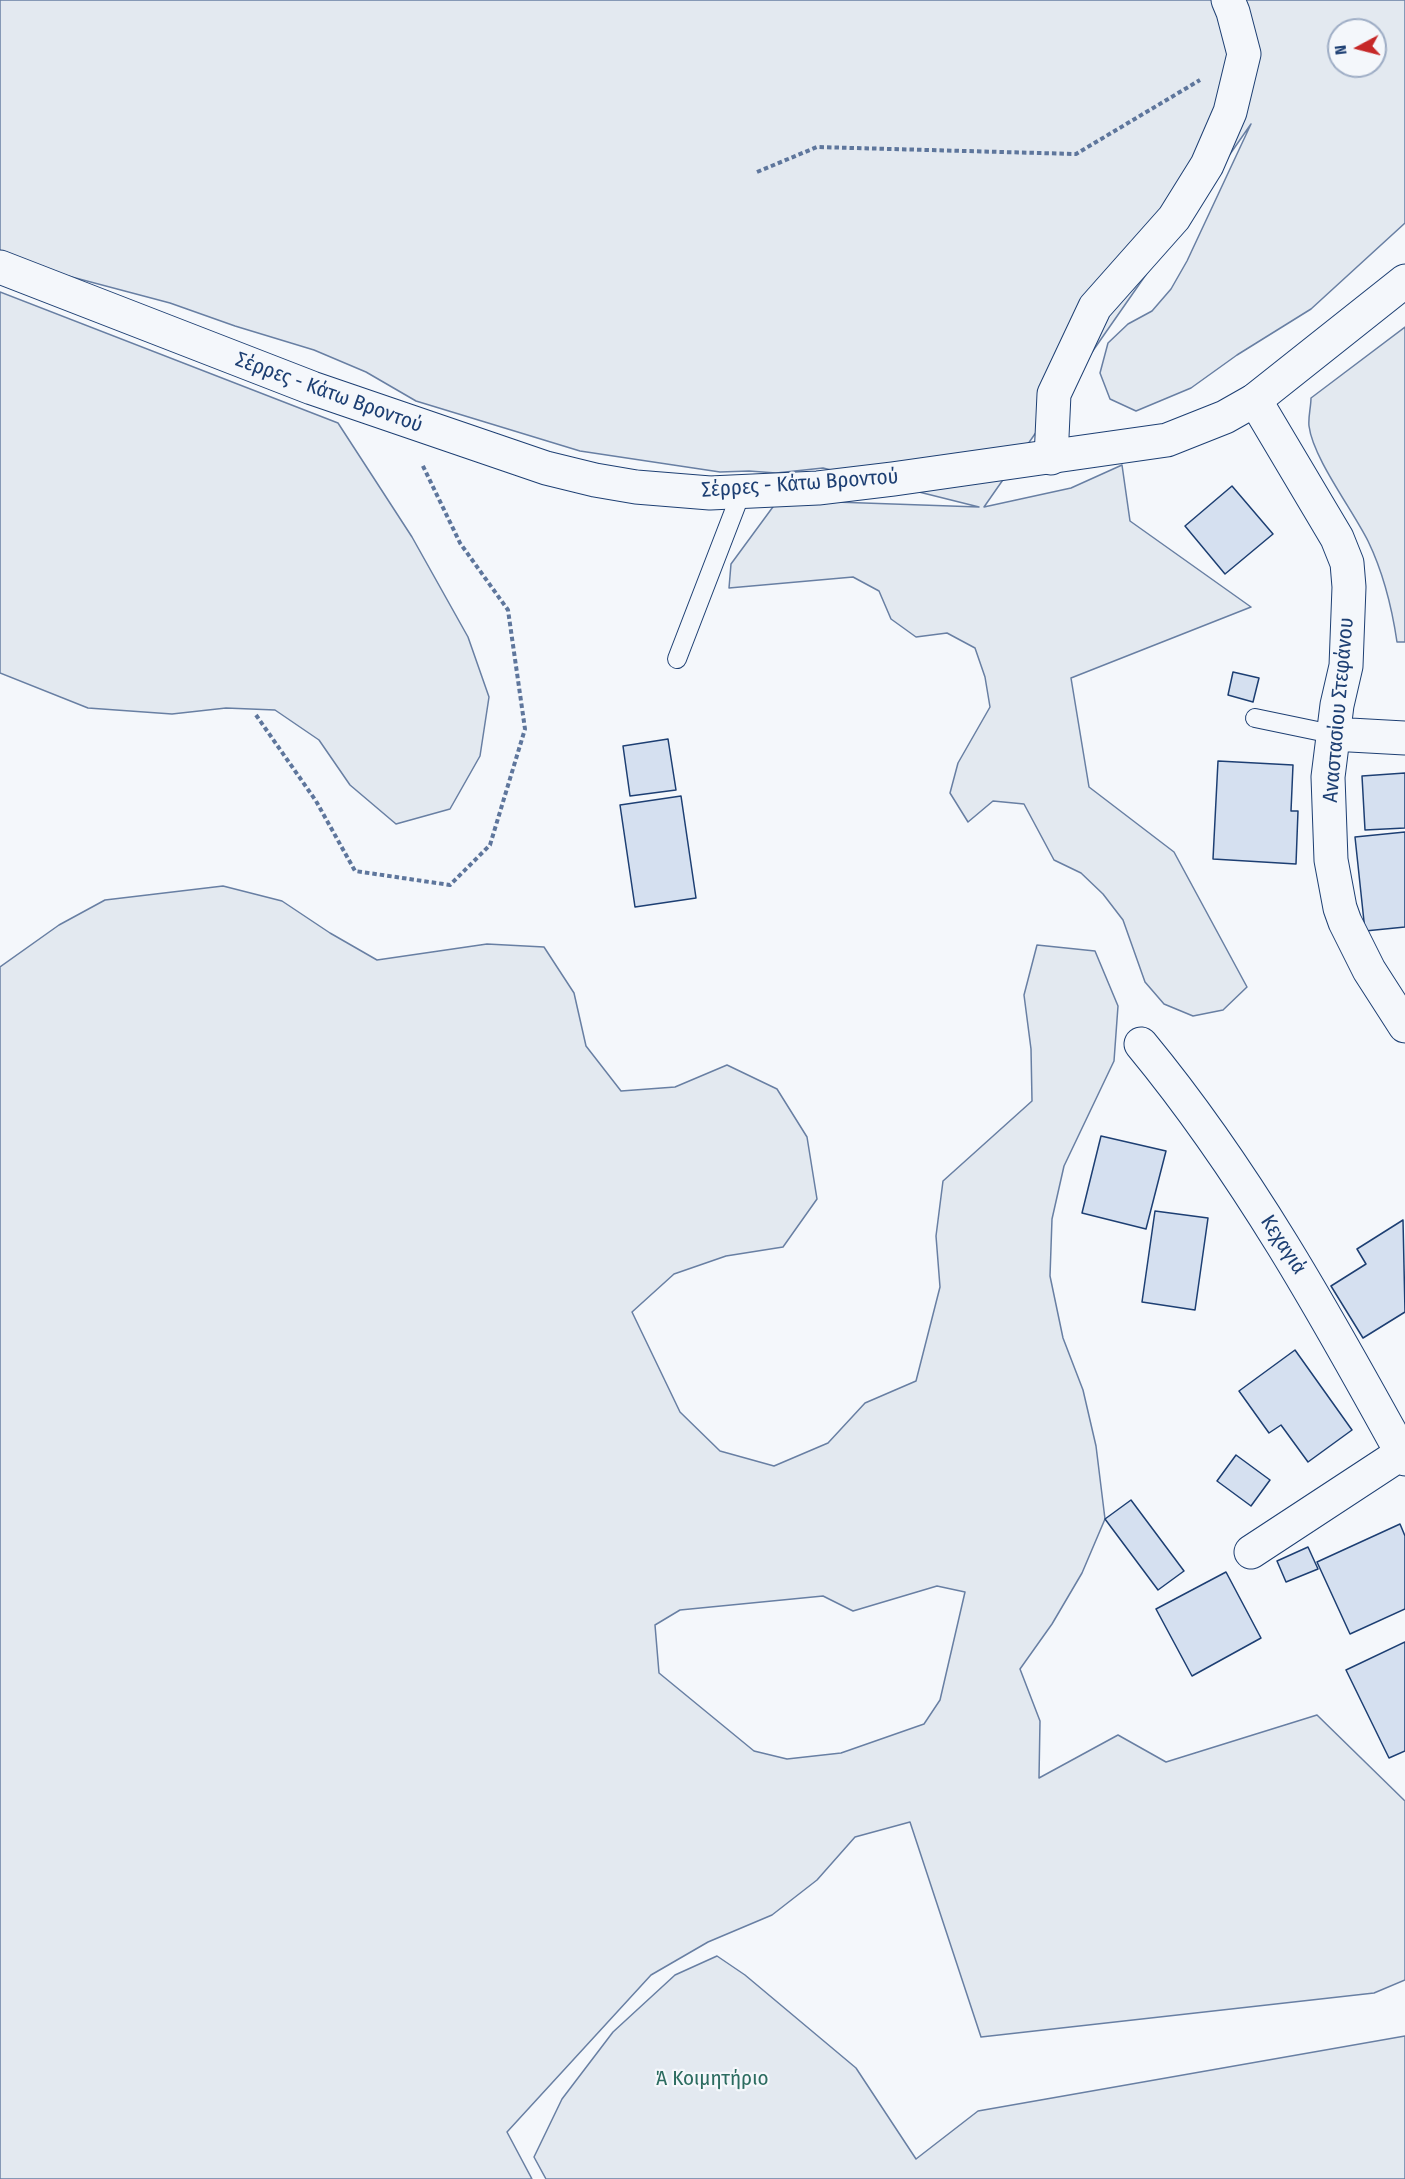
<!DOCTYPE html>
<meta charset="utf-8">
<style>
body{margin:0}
#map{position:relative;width:1405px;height:2179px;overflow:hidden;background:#f4f7fb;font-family:"Fira Sans Condensed",sans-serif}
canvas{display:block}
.north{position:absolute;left:1327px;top:18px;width:60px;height:60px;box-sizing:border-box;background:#f4f7fb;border:2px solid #9eadc5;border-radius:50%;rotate:263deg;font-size:16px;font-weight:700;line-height:24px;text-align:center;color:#1d3f73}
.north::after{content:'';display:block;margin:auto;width:21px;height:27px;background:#c62828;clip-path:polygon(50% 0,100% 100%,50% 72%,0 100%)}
</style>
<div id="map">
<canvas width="1405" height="2179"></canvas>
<div class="north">N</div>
</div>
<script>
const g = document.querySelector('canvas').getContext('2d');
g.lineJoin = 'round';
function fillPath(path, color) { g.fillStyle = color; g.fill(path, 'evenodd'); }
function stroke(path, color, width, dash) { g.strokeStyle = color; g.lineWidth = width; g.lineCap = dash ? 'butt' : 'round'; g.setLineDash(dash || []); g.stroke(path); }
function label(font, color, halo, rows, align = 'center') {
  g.font = font + ' "Fira Sans Condensed",sans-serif'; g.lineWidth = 4.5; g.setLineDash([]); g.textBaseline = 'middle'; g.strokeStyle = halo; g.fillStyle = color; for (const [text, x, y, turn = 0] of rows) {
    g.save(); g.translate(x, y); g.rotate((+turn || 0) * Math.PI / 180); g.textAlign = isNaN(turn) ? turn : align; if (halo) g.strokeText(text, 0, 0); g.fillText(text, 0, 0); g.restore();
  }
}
const green = new Path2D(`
 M0,0H1405V223L1311,309L1237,355L1191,388L1136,411L1110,399L1100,373L1108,343L1128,324L1152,311L1171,289L1187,261L1251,124L984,507L1071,488L1122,465L1130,521L1251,607L1071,678L1089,787L1174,852L1247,987L1223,1010L1193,1016L1164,1004L1145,982L1123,920L1103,894L1081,873L1054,860L1024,804L993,801L968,822L950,793L958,763L990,707L985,677L975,648L947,633L916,637L891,619L879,591L853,577L729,588L731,564L778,500L979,507L823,468L776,473L749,471L720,472L580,451L416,401L366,372L314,350L235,326L170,303L0,258ZM1339,30H1375V66H1339Z
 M0,292L338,423L412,537L468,637L489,697L480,756L450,809L396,824L350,785L319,740L275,710L226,708L172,714L88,708L0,673Z
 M1405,327V642H1397C1392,608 1383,572 1368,541C1352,509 1313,458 1309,426C1308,417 1311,407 1311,398Z
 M223,886L282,901L330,933L377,960L487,944L544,947L574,993L586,1046L621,1091L675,1087L727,1065L777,1089L807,1137L817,1199L783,1247L726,1256L674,1274L632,1312L680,1412L720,1451L774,1466L828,1443L865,1403L916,1381L940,1287L936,1236L943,1181L1032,1101L1031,1049L1024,995L1037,945L1095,951L1118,1006L1114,1061L1064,1166L1052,1219L1050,1276L1063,1338L1083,1390L1096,1446L1105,1519L1082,1573L1052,1624L1020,1669L1040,1721L1039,1778L1118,1735L1166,1762L1317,1715L1405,1801V1980L1374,1993L981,2037L910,1822L855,1837L817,1880L772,1915L708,1942L651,1975L507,2132L532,2179H0V967L59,925L105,900ZM937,1586L965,1592L940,1700L924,1724L841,1753L787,1759L754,1751L659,1673L655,1625L680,1610L823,1596L853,1611Z
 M717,1956L745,1975L856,2068L916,2159L978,2111L1405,2036V2179H546L534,2157L562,2099L613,2032L675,1975Z`);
fillPath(green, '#e3e9f0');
stroke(green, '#687fa3', 1.5);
const building = new Path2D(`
 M1232,486L1273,534L1225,574L1185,526Z
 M1233,672L1259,678L1253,702L1228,695Z
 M668,739L676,790L630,796L623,746Z
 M1218,761L1293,765L1291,811H1298L1296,864L1213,859Z
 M1405,773V828L1365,830L1362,776Z
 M681,796L696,898L635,907L620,805Z
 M1405,832V927L1365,931L1355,837Z
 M1101,1136L1166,1151L1146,1229L1082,1213Z
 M1155,1211L1208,1218L1195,1310L1142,1302Z
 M1403,1220L1405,1312L1363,1338L1331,1286L1366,1264L1357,1249Z
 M1295,1350L1352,1430L1308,1462L1281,1425L1269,1433L1239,1391Z
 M1236,1455L1270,1480L1251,1506L1217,1481Z
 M1131,1500L1184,1571L1158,1590L1105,1519Z
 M1400,1524L1405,1536V1609L1350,1634L1317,1562Z
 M1308,1547L1318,1569L1286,1582L1277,1561Z
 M1226,1572L1261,1638L1192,1676L1156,1609Z
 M1405,1642V1751L1389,1758L1346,1670Z`);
fillPath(building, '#d5e0f0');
stroke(building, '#1d3f73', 1.5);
const service = new Path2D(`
 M677,659L741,493
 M1255,718L1332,734`);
const minor = new Path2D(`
 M1255,400L1337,538L1347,563L1349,587L1346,666L1337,705L1328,777L1331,860L1340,908L1345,922L1369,970L1405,1026
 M1051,458L1054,394L1095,307L1174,218L1207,165L1230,112L1244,54L1233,12L1228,0
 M1332,734L1405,738
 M1141,1044C1246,1171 1326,1315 1405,1459
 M1251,1552L1402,1453`);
const tertiary = new Path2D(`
 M0,267L312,388L546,468L595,480L636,487L710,493L818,488L893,479L1167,440L1225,417L1255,400L1405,281`);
stroke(service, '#1d3f73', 20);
stroke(minor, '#1d3f73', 35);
stroke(tertiary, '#1d3f73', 35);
stroke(new Path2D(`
 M757,172L817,147L1076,154L1200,80
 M256,715L316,801L355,871L450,885L490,845L525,729L508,610L460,543L422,464`), '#5e769c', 4, [4.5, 3]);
stroke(service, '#f4f7fb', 18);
stroke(minor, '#f4f7fb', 33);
stroke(tertiary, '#f4f7fb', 33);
label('21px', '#1d3f73', '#f4f7fb', [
 ["Σέρρες - Κάτω Βροντού",329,393,20],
 ["Σέρρες - Κάτω Βροντού",800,484,-4],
 ["Αναστασίου Στεφάνου",1339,710,-85],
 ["Κεχαγιά",1283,1245,57]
]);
label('21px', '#2c6c60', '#f4f7fb', [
 ["Ά Κοιμητήριο",712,2079]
]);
</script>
